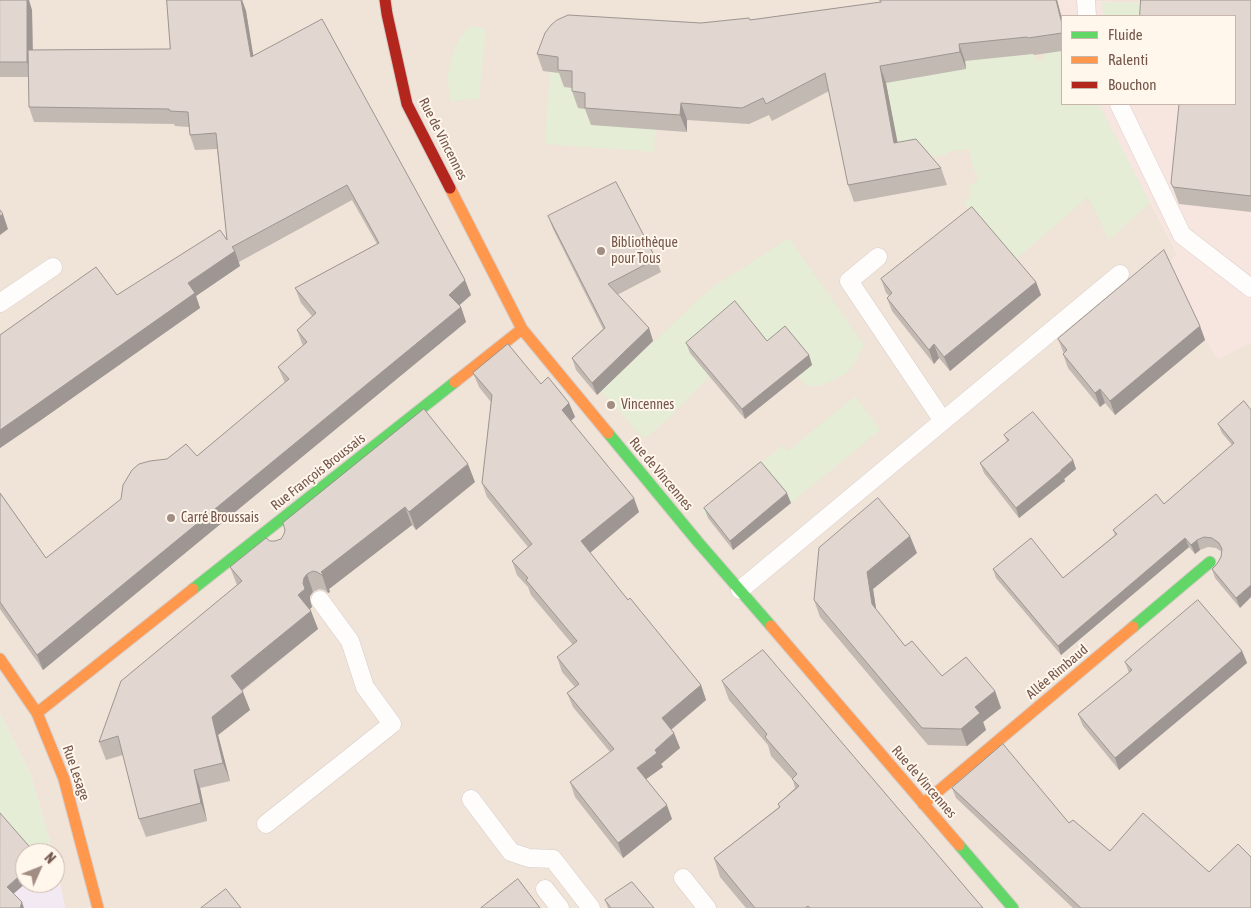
<!DOCTYPE html>
<meta charset="utf-8">
<style>
body{margin:0}
#map{position:relative;width:1251px;height:908px;overflow:hidden;background:#f7f1eb;font-family:"Asap Condensed",sans-serif}
canvas{display:block}
.legend{position:absolute;left:1061px;top:15px;width:175px;height:90px;box-sizing:border-box;background:#fff6ec;border:1px solid #c8b6ac;margin:0;padding:6px 9px;list-style:none;font-size:15px;color:#75574b}
.legend li{display:flex;align-items:center;gap:10px;height:25px}
.legend b{width:25px;border:1px solid #c8b6ac}
.north{position:absolute;left:15px;top:843px;width:50px;height:50px;box-sizing:border-box;background:#fff6ec;border:1px solid #c8b6ac;border-radius:50%;rotate:46deg;font-size:14px;font-weight:700;line-height:20px;text-align:center;color:#75574b}
.north::after{content:'';display:block;margin:auto;width:18px;height:22px;background:#a28d83;clip-path:polygon(50% 0,100% 100%,50% 72%,0 100%)}
</style>
<div id="map">
<canvas width="1251" height="908"></canvas>
<ul class="legend">
<li><b style="height:6px;background:#63d668"></b>Fluide</li>
<li><b style="height:6px;background:#ff974d"></b>Ralenti</li>
<li><b style="height:6px;background:#b3261e"></b>Bouchon</li>
</ul>
<div class="north">N</div>
</div>
<script>
const g = document.querySelector('canvas').getContext('2d');
g.lineJoin = 'round';
function fillPath(path, color) { g.fillStyle = color; g.fill(path, 'evenodd'); }
function stroke(path, color, width, dash) { g.strokeStyle = color; g.lineWidth = width; g.lineCap = dash ? 'butt' : 'round'; g.setLineDash(dash || []); g.stroke(path); }
function label(font, color, halo, rows, align = 'center') {
  g.font = font + ' "Asap Condensed",sans-serif'; g.lineWidth = 4; g.setLineDash([]); g.textBaseline = 'middle'; g.strokeStyle = halo; g.fillStyle = color; for (const [text, x, y, turn = 0] of rows) {
    g.save(); g.translate(x, y); g.rotate((+turn || 0) * Math.PI / 180); g.textAlign = isNaN(turn) ? turn : align; if (halo) g.strokeText(text, 0, 0); g.fillText(text, 0, 0); g.restore();
  }
}
fillPath(new Path2D(`
 M0,0H1251L1149,3L1058,0L1062,19V104H1099L1177,254L1169,264L1218,359L1251,342V908H65L55,860V853H53L30,773L0,713Z`), '#f0e3d8');
fillPath(new Path2D(`
 M1057,0L1149,3L1251,14V342L1218,359L1205,340L1169,263L1177,254L1099,104H1235V16H1062V19Z`), '#f7e5df');
fillPath(new Path2D(`
 M0,713L30,773L53,853H25V883H55V860L65,908H0Z`), '#f3e9f2');
fillPath(new Path2D(`
 M1102,2L1149,3L1148,16H1105L1103,12Z
 M885,13L962,46L1034,54L1038,61L1043,60L1045,53L1062,51V104H1099L1150,203L1109,240L1088,197L1013,262L963,203L971,196L968,185L976,184V181H978L976,171H974L969,149L948,152V154L901,162L874,132Z
 M471,26L486,29L479,99L450,101C449,93 448,84 448,76C449,62 458,33 471,26Z
 M550,72L564,74L578,88L591,110L656,129L654,146L655,152L545,144Z
 M789,238L864,345L857,359L847,373L830,382L815,387L806,385L771,350L690,352L709,377L666,421L644,439L601,391L710,289Z
 M855,396L880,430L791,503L765,472L708,518L702,511L783,445L788,451Z
 M0,713L30,773L53,853H30L0,819Z`), '#e5edd6');
const lane = new Path2D(`
 M1086,0L1087,16
 M1119,104L1182,235L1251,288
 M878,257L849,281L943,421L1120,274
 M0,303L53,267
 M740,590L943,421
 M471,799L511,852L529,858L553,859L591,908
 M266,824L392,724L365,687L350,641L320,600
 M683,878L707,908
 M545,889L560,908`);
const fast = new Path2D(`
 M608,433L698,542L771,626
 M193,589L455,382
 M1133,627L1210,562
 M959,845L1013,908`);
const slow = new Path2D(`
 M450,188L522,329L608,433
 M455,382L522,329
 M771,626L959,845
 M0,659L37,713L64,779L98,908
 M37,713L193,589
 M923,804L1133,627`);
const jam = new Path2D(`
 M385,0L387,14L407,104L450,188`);
stroke(lane, '#d6cdc8', 19);
stroke(fast, '#d6ccc7', 13);
stroke(slow, '#d6ccc7', 13);
stroke(jam, '#d6ccc7', 13);
stroke(lane, '#fefdfc', 18);
stroke(fast, '#63d668', 11);
stroke(slow, '#ff974d', 11);
stroke(jam, '#b3261e', 11);
fillPath(new Path2D(`
 M0,0L32,10L33,50L170,49L167,0H242L246,11L253,56L471,295L459,305L461,307L466,322L43,670L0,609V493L46,558L197,456L285,383L278,367L303,346L297,330L312,316L301,303L295,288L377,244L352,200L239,262L240,266L196,296L200,308L41,420L0,448V335L117,295L227,240L217,149L195,150L190,135L189,127L175,126L174,124L34,122L29,107L28,77H0Z
 M880,0H1057L1062,19V51L1034,55L1033,54L965,61L966,69L886,83L897,142L941,168L947,185L854,202L848,185L829,91L772,121L769,115L749,124L687,120V132L591,125L585,109L578,108L572,91V88L564,87L559,73L543,71L537,54L701,23L750,20L881,2Z
 M1251,0V212L1179,204L1171,183Z
 M548,216L656,259L661,272L617,295L649,328L653,341L597,395L576,370L572,358L603,329L553,229Z
 M881,279L1036,282L1041,295L950,371L939,358L934,364L892,311L887,298L889,296L886,293Z
 M1200,326L1205,340L1115,415L1105,403L1100,407L1068,368L1063,354H1064L1058,339Z
 M767,341L809,355L812,365L745,419L690,353L686,343Z
 M473,373L541,384L569,403L575,417L571,421L639,512L590,553L628,600L701,685L706,700L671,730L674,733L680,748L661,764L663,767L646,779L672,819L623,858L575,797L570,782L610,752L573,707L567,693L575,687L562,672L557,657L573,645L531,595L528,587L517,575L512,561L528,547L487,497L482,483L491,402L479,387Z
 M1244,401L1240,608L1215,578L1212,569L1217,564L1221,557L1222,552L1216,548L1208,547L1200,550L1195,554L1189,547L1061,655L996,578L993,569L1063,578L1115,535L1113,530L1164,504L1232,445L1222,433L1218,424Z
 M1004,435L1073,460L1076,469L1064,479L1065,481L1019,518L984,473L980,463L1007,441Z
 M475,482L416,530L412,525L329,589L330,592L328,593L324,590L319,589L313,592L310,596V600L312,607L310,609L318,629L242,691L250,710L218,735L230,781L200,788L207,821L146,837L139,819L123,755L106,760L99,742L237,585L230,567L270,541H275Z
 M791,503L733,550L708,518L704,508Z
 M917,553L873,589L876,610L905,646L942,676L995,691L1001,708L983,722L986,730L967,746L928,745L820,617L814,600Z
 M1242,651L1247,663L1119,770L1083,726L1078,714L1129,673L1125,662Z
 M722,681L983,908H746L720,877L714,858L779,807L778,804L795,788L793,780L771,756L768,745L729,700Z
 M952,788L1069,823L1110,851L1209,872L1251,908H1073L956,798Z
 M605,900L654,908H608Z`), '#c2b9b3');
fillPath(new Path2D(`
 M27,0H29L32,10L33,77L27,62Z
 M241,0H242L246,11L256,72L251,57Z
 M1056,0H1057L1062,19V24Z
 M959,44L965,61L966,69L960,52Z
 M880,66L886,83L901,160L894,143Z
 M681,103L687,120V132L680,115Z
 M3,214L8,229L0,235V216Z
 M235,251L240,266L196,296L200,308L41,420L0,448V430L188,283Z
 M465,280L471,295L454,310L449,295Z
 M1036,282L1041,295L950,371L944,357Z
 M461,307L466,322L43,670L37,655Z
 M1200,326L1205,340L1115,415L1110,401Z
 M649,328L653,341L597,395L592,383Z
 M934,344L939,358L934,364L929,350Z
 M809,355L812,365L745,419L742,409Z
 M1100,389L1105,403L1100,407L1095,393Z
 M569,403L575,417L567,424L562,410Z
 M1073,460L1076,469L1064,479L1061,470Z
 M468,464L475,482L416,530L409,512Z
 M1061,471L1065,481L1019,518L1016,508Z
 M787,493L791,503L733,550L730,541Z
 M634,498L639,512L586,556L581,541Z
 M405,507L412,525L329,589L330,592L328,593L321,572Z
 M910,536L917,553L873,589L878,621L872,604L867,572Z
 M1185,538L1189,547L1061,655L1058,646Z
 M1197,540L1200,550L1195,554L1191,545Z
 M307,574L313,592L310,596V600L312,607L305,613L298,595L303,583L304,578Z
 M1251,585V597L1240,608L1236,598Z
 M311,611L318,629L237,694L231,676Z
 M1242,651L1247,663L1119,770L1115,758Z
 M701,685L706,700L667,733L662,718Z
 M995,691L1001,708L983,722L986,730L967,746L961,729L975,707Z
 M243,692L250,710L218,735L230,781L223,763L212,717Z
 M674,733L680,748L661,764L663,767L642,782L637,768L655,750Z
 M194,770L200,788L207,821L201,803Z
 M667,805L672,819L623,858L618,843Z
 M25,871V883H26L11,896L7,887Z
 M22,902L24,908H20Z`), '#9e9692');
const building = new Path2D(`
 M0,0H27V62H0Z
 M167,0H241L251,57L322,19L465,280L449,295L461,307L37,655L0,602V493L46,558L121,499L123,485L132,470L139,464L150,461L167,459L186,444L197,456L289,379L278,367L307,342L297,330L316,313L295,288L379,243L347,185L232,247L235,251L188,283L195,293L36,405L0,430V335L96,267L117,295L220,230L227,240L216,133L190,135L188,112L170,111L169,109L29,107L28,50L170,49Z
 M880,0H1056L1062,24V33L1028,38L1027,37L959,44L960,52L880,66L894,143L916,139L941,168L848,185L825,73L766,104L763,98L742,108L681,103L680,115L585,108V93L572,91V71L558,70V57L537,54L545,33L551,25L557,20L568,15L701,23L749,18L750,20L881,2Z
 M1141,0H1251V196L1173,187L1171,183L1179,104H1235V16H1140Z
 M616,182L656,259L608,284L649,328L592,383L572,358L605,328L548,216Z
 M972,207L1036,282L944,357L934,344L929,350L887,298L892,293L881,279Z
 M0,210L3,214L0,216Z
 M1164,250L1200,326L1110,401L1100,389L1095,393L1063,354L1067,350L1058,339Z
 M735,301L767,341L785,326L809,355L742,409L686,343Z
 M508,344L541,384L548,377L569,403L562,410L634,498L581,541L628,600L630,598L701,685L662,718L674,733L655,750L657,753L637,768L667,805L618,843L570,782L614,749L567,693L579,684L557,657L577,641L526,580L528,578L512,561L532,544L482,483L492,395L473,373Z
 M1244,401L1251,410V585L1236,598L1212,569L1217,564L1221,557L1222,549L1219,543L1212,538L1204,537L1197,540L1191,545L1185,538L1058,646L993,569L1031,538L1063,578L1117,534L1113,530L1156,494L1164,504L1234,443L1218,424Z
 M424,409L468,464L409,512L405,507L321,572L323,574L322,575L317,572L313,571L307,574L304,578L303,583L305,589L298,595L311,611L231,676L243,692L212,717L223,763L194,770L201,803L139,819L118,736L99,742L121,681L242,581L230,567L266,538L270,541H275L281,539L284,534L285,530L283,523Z
 M1033,412L1073,460L1061,470V471L1016,508L980,463L1009,440L1004,435Z
 M761,462L787,493L730,541L704,508Z
 M878,498L910,536L867,572L872,604L905,646L912,641L942,676L966,657L995,691L975,707L980,713L961,729L922,728L814,600L819,548Z
 M1198,600L1242,651L1115,758L1078,714L1132,670L1125,662Z
 M763,650L983,908H810L808,906L805,908H755L714,858L780,807L778,804L799,786L792,779L797,774L765,737L767,734L722,681Z
 M1003,744L1069,823L1073,820L1110,851L1143,813L1209,872L1238,844L1251,857V908H1081L952,788Z
 M0,813L35,853H25V871L7,887L22,902L20,908H0Z
 M518,879L540,908H481Z
 M632,882L654,908H611L605,900Z
 M226,889L241,908H201Z`);
fillPath(building, '#e1d7d0');
stroke(building, '#9e9692', 1);
for (const [x, y, r, color] of [
 [601,251,5,"#a28d83"],
 [611,405,5,"#a28d83"],
 [171,518,5,"#a28d83"]
]) { const dot = new Path2D(); dot.arc(x, y, r, 0, 2 * Math.PI); g.fillStyle = color; g.fill(dot); stroke(dot, '#fff6ec', 2); }
label('14px', '#75574b', '#fff6ec', [
 ["Rue de Vincennes",443,139,63],
 ["Rue François Broussais",318,472,-38],
 ["Rue de Vincennes",661,474,50],
 ["Allée Rimbaud",1057,672,-40],
 ["Rue Lesage",76,773,71],
 ["Rue de Vincennes",924,782,49]
]);
label('14px', '#75574b', '#fff6ec', [
 ["Bibliothèque",611,243],
 ["pour Tous",611,259],
 ["Vincennes",621,405],
 ["Carré Broussais",181,518]
], 'left');
</script>
